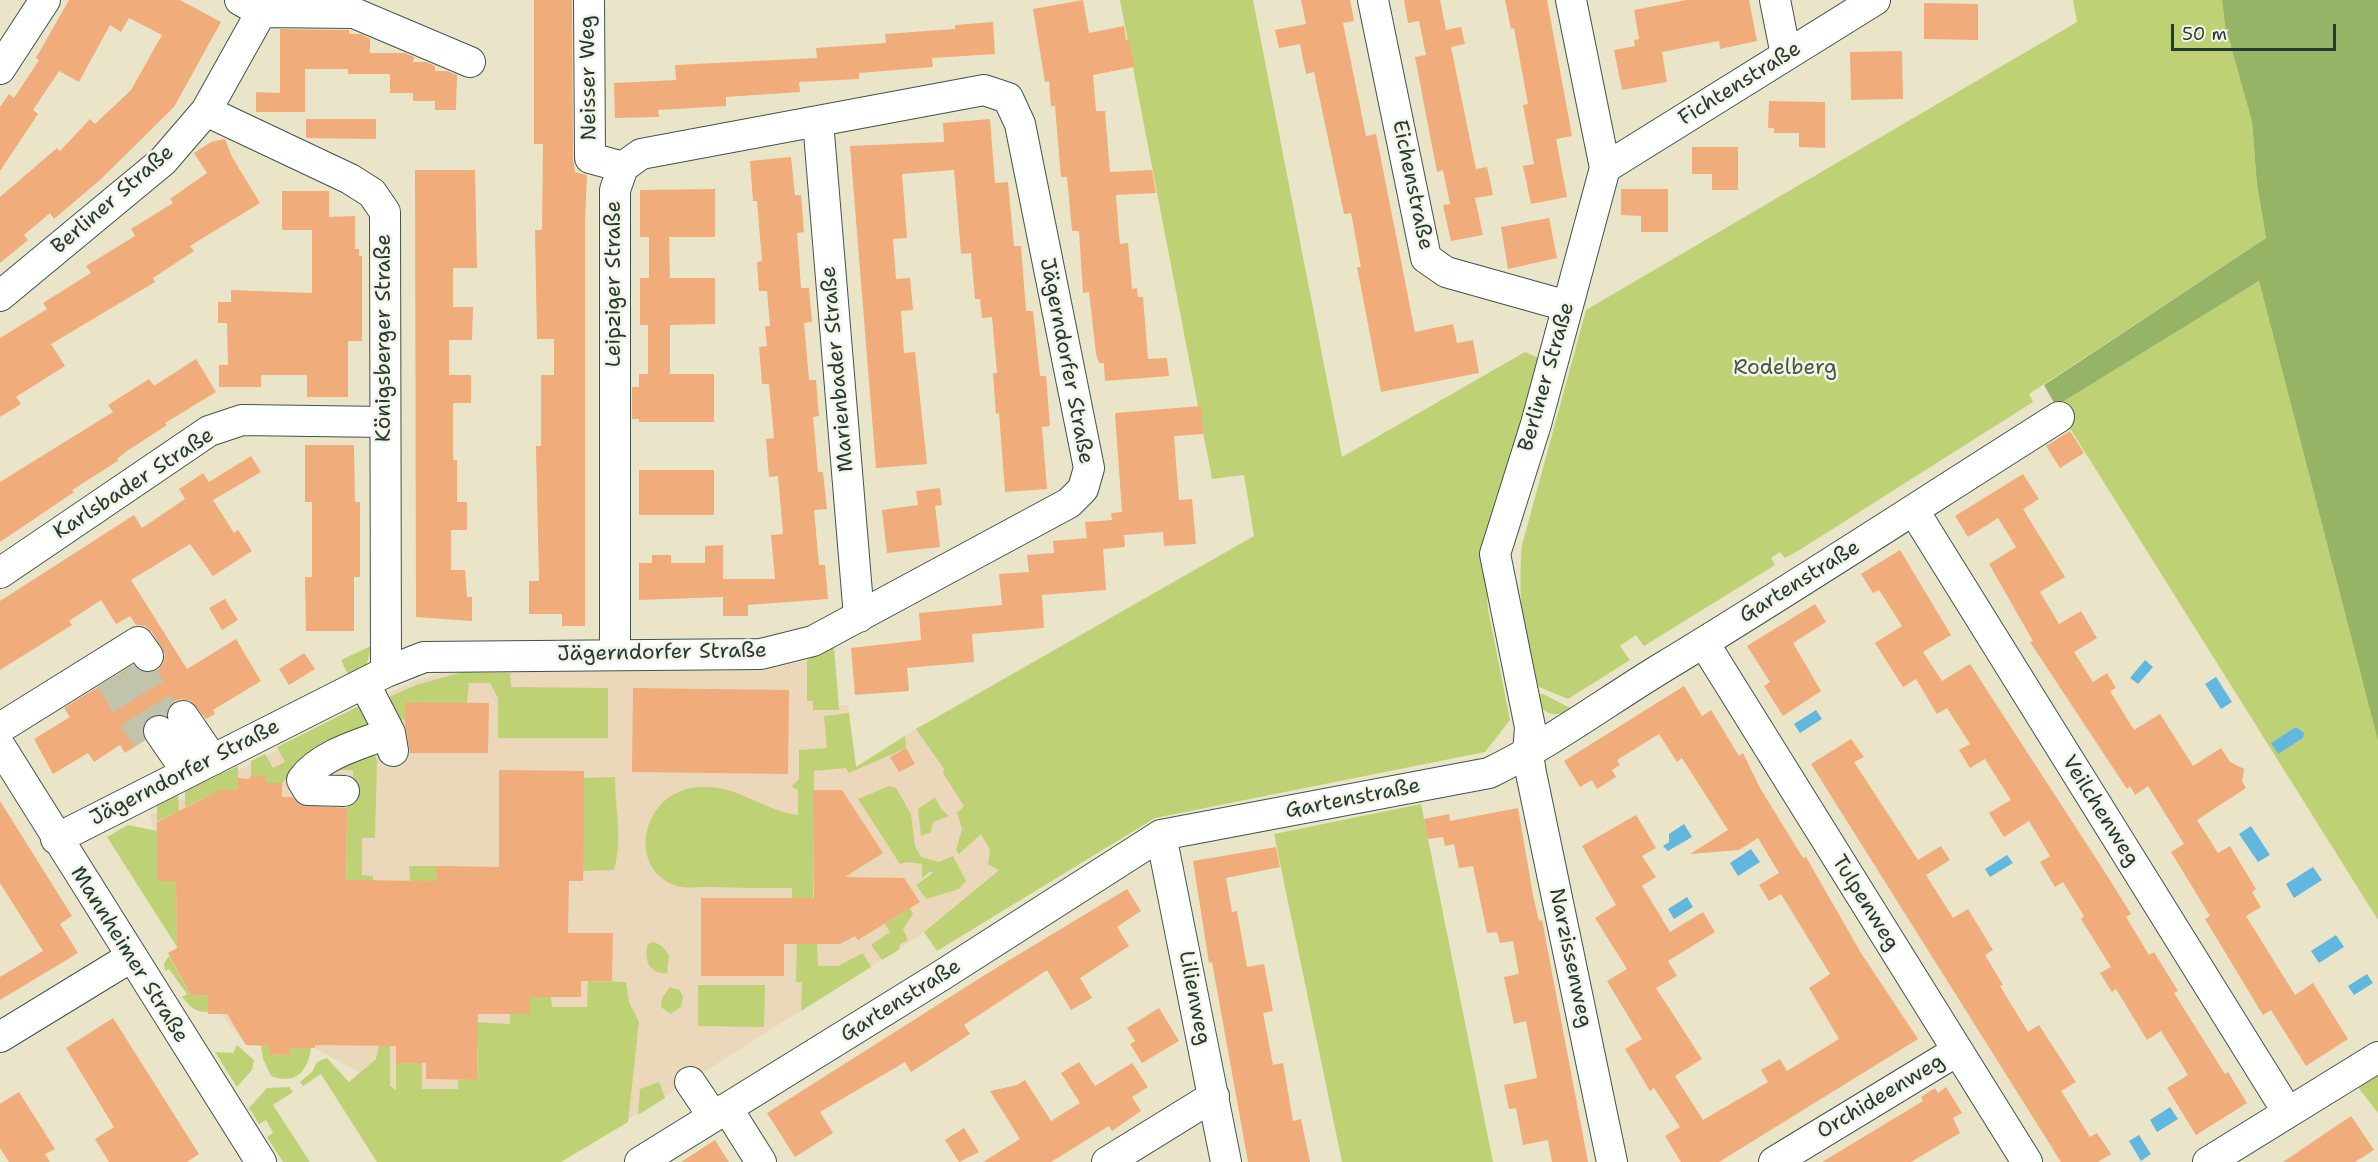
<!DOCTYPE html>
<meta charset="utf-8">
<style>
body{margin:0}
#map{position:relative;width:2378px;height:1162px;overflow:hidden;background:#eae5c8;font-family:"Shantell Sans",sans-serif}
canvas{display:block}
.scale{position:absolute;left:2171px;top:24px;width:165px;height:27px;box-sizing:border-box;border:3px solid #1f3d34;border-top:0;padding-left:8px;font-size:18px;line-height:21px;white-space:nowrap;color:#1f3d34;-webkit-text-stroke:4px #f7f3e8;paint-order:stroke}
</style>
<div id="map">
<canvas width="2378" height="1162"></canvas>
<div class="scale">50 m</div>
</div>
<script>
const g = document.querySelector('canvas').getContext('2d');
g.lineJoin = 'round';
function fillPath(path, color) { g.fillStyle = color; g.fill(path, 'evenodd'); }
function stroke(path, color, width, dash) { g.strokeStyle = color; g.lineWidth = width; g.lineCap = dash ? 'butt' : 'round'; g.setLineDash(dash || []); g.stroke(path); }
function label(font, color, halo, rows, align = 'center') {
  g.font = font + ' "Shantell Sans",sans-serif'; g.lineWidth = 5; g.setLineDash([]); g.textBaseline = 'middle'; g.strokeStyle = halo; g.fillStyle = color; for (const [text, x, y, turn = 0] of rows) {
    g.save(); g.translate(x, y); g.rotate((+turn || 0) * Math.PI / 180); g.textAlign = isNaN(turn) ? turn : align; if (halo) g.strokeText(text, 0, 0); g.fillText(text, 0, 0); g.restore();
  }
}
fillPath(new Path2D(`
 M834,647L839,705H848L856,766L922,725L1010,860L916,938L561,1162L402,1096L315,1048L246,1045L187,971L150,815L413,681L460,668L764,670L807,660Z`), '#ebd8ba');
fillPath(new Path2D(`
 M1120,0H1253L1342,457L1525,352L1539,358L1484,556L1488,609L1510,720L1485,752L1155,818L937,951L924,932L999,870L988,864L990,850L981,834L959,854L956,850L962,829L957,813L964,806L943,773L944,769L916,729L1254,536L1244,475L1212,479Z
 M2073,0H2222L2225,25L2252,122L2257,185L2266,238L2029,394L2033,402L1801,549L1785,558L1780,552L1771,558L1775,565L1644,646L1636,635L1620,646L1630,660L1568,699L1539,687C1521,647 1518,587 1522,545L1586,310L2077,22Z
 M2259,281L2378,741V920L2056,406Z
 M371,646L366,668L349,677L341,660Z
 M834,647L839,710H813V701H807V660Z
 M463,672L510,673L511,687L608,688V738H498V698L490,683H469L467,703L405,702V719L394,723L382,700L416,685Z
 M1533,694H1543L1570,708L1594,695C1571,710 1549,730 1533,694Z
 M363,704L375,728L289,776L282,783H266L265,776H251V761L265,754L273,768L285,762L277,747Z
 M849,713L856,767L905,736L906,748L849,773L846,768L814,771L813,944H817L818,966H838L863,953L871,967L801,1011L802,982H796L797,933L792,932V888C764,888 737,888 709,887C699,887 686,889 677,886C626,870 640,792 698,787C736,784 762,810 798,815V790L791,787L799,779V750L827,748L824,716Z
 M374,753L377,761L375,838H362V875L373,876V898H346L347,798L353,797V770H333L332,782L320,771Z
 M238,766V790H221L185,807V791Z
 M615,777C615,811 623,837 614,870L583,871V778Z
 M889,786L896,788L911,814L915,846L921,857L939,862L953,856L966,881L959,889L926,899L916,885L933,873L930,871L922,878V864L906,862L900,864L858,799Z
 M178,795L179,811L157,821V805Z
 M935,797L941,809L949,816L933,822L931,832L921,836L918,809Z
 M1421,804L1493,1162H1342L1274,834Z
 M128,825L157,831V881H176L177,947L107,837Z
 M409,866H455V881H410Z
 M910,908L913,914L903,929L908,940L899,945L900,949L882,960L871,945L890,932L885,924Z
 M654,942L662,946L669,955L667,973C649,975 643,958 648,944Z
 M169,956L191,996L208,995V1012C195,1013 190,1006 182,997L187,994L169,969L165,971L164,963Z
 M588,981L626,982L629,1002L639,1022L628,1122L561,1162H377L321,1074L303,1086L300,1082L312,1072L317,1062L327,1058L349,1082L376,1059L379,1046H390V1086L396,1090V1063H422V1089H458V1080H477L478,1046H448L473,1022L510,1024V1014L530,997H551L552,1007H587Z
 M698,985H765L764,1027L698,1026Z
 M670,987L680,990L683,997L681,1007L670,1014L661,1007L662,998Z
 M237,1045L254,1060L252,1070L237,1087L215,1052L233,1053Z
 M261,1046H269V1055L289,1054V1048H311C308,1072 295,1085 271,1076L263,1059Z
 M2378,1072V1113L2357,1086Z
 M659,1082L665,1098L638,1115L640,1089Z
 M289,1087L293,1092L273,1105L310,1162H283L267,1137L273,1133L266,1120L259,1124L249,1108L267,1088Z`), '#bed275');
fillPath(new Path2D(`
 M2222,0H2378V741L2259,281L2056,406L2044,385L2266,238L2257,185L2252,122L2225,25Z`), '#96b466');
fillPath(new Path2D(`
 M2145,660L2153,667L2138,684L2130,678Z
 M2216,677L2232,702L2221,709L2205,684Z
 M1816,710L1822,719L1800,733L1794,724Z
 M2296,727L2304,733L2303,738L2278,754L2271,743Z
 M1684,824L1692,837L1668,851L1663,846L1669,842V834Z
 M2251,826L2270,855L2258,862L2239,834Z
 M1751,849L1760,862L1738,876L1730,863Z
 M2007,855L2013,863L1990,877L1985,869Z
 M2313,867L2322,880L2294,898L2286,884Z
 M1687,897L1693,907L1674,919L1668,909Z
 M2336,935L2344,947L2319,963L2311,951Z
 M2367,974L2373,983L2354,995L2348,986Z
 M2170,1107L2178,1119L2157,1132L2150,1120Z
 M2139,1135L2151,1154L2141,1161L2129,1141Z`), '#62b7de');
fillPath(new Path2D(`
 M69,0H180L221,22L174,107L100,180L54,219L50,213L24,235L28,240L0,263V197L57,148L60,151L90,119L95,124L131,90L162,35L129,18L121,32L110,25L79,82L59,71L33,110L38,114L0,171V107L9,94L14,98L39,60L36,58Z
 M534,0H572L573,158L575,172L587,175L585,222V626H562V614H529V581H539L536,446H541V375H554V339H537L535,230H542L543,144H534Z
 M1083,0L1089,33L1124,26L1126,40L1129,39L1134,67L1093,75L1096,111H1105L1110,172L1152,170L1156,193L1116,195L1119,235L1120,244L1128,243L1132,289L1137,288L1138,297H1143L1148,359L1167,358L1169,376L1105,381L1104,363H1099L1096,354L1089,292L1083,293L1079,231H1072L1067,177H1061L1055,106H1051L1049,81L1045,82L1033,9Z
 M1301,0H1350L1354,21L1343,23L1366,136L1376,134L1415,332L1453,324L1457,343L1473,340L1479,373L1381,392L1357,267H1361L1351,213L1344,214L1314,72L1306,74L1300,44L1279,48L1275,30L1306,24Z
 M1404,0H1440L1446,30L1461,27L1465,44L1451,47L1476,169L1487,167L1493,195L1475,198L1483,235L1451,241L1443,205L1450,204L1443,170L1437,172L1415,57L1426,55L1419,21L1408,23Z
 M1505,0H1547L1572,136L1556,139L1567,197L1531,204L1523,166L1534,164L1523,105L1528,104L1514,28L1511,29Z
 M1687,0H1749L1757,41L1720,49L1719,41L1662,52L1667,82L1622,90L1614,50L1635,46L1634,40L1639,39L1634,10Z
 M1924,3L1978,4V40L1924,39Z
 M993,22L995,54L932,58L933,67L859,73V79L799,82L800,92L726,97V106L658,110L659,117L615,118L614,83L676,80L675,65L817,58L816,48L886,43L885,34L955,29V25Z
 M280,29L349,30V34H361L370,39V53H405L414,57L413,62H426L435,66V71H447L457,75L456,110H435V101H413V93H390V74H348V69H305V112H256V92L280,93Z
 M1902,51L1903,99L1851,100L1850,52Z
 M1769,101L1825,102V148L1799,147V133H1774V128H1768Z
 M306,119H376V139L306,138Z
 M990,119L995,183L1008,182L1014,246H1021L1026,311H1033L1040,376H1046L1050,426L1042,427L1047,489L1005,492L999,413L996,414L993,373H997L992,317L982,318L980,299H975L971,253L961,254L954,170L902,174L907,238L893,239L896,279L910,278L913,310L901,311L904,353L915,352L927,464L876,468L850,146L944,142L943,123Z
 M225,139L232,157L260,203L190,246L194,251L153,278L155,282L51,344L65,366L16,397L21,404L0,417V338L47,309L43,303L91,273L86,266L135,236L131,229L173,203L170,199L207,173L194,153L211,142Z
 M1692,147H1738V190H1712V174H1692Z
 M791,157L795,195H801L804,232L797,233L801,288H809L812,322L804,323L809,380H816L819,416L813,417L818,472H823L827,509L814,510L819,565H825L828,599L748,605V616H723V597L639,600V563H652V555H671V563H705V546L723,545V579H775L771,535L783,534L778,476L769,477L766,439L774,438L769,384H762L759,347L767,346L765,326H770L767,291H759L757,262L762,261L757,201H753L750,161Z
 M415,170H475L477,268H453V307H473L472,340H449V375H471V403H453V460H457V502H467V530H451V570H465L467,597H472V621L416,617Z
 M715,189V237H669L670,278H715V324L670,325V374H714V422H639V419H632V387H639V374H648V325H640V278H649V237H640V190Z
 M1621,189H1668V232H1641V216L1621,215Z
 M282,191H329V217L355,216V249H359V256H362V341H348V397H307V375H261V387H219V365H228L227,323H218V302H231V290L312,293V230H282Z
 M1549,218L1557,258L1508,269L1501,227Z
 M196,359L216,392L165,423L167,425L127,451L117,459L118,461L72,490L74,492L0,542V482L113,412L108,405L149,379L154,386Z
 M1201,406L1203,434L1174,436L1179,500L1192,499L1196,544L1164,546L1163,532L1124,535L1125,547L1103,549L1106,590L1042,595L1044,628L972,634L974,662L907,668L909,691L855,695L851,648L921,640L919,613L1002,605L999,574L1029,572L1027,555L1054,553L1053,541L1087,538L1085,522L1112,520L1111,513L1122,512L1115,413Z
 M2070,431L2084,453L2060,468L2046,446Z
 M305,445H354L355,502H360V577H354V631H306L305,577H312V502H305Z
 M251,456L261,472L213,500L234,533L238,530L252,551L213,576L190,544L131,580L187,669L236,639L261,681L213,710L215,714L206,719L191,701L182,699L174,701L166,715L157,714L149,717L142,732L145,740L125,753L120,745L94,762L88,753L53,774L34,739L70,717L64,708L133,665L141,672L158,670L163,664L165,654L152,632L145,626L136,625L130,616L116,624L101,600L69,621L72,625L0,670V601L134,515L142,528L185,499L179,489L203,473L209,482Z
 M639,470H714V515H639Z
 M2023,474L2039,499L2023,509L2065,577L2040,592L2059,624L2081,611L2097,638L2074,652L2093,682L2107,673L2116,688L2110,691L2134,730L2160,714L2193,766L2221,748L2230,762L2244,769L2242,781L2246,788L2197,820L2218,853L2230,846L2256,889L2252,892L2261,907L2246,916L2295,995L2313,983L2348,1039L2306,1066L2271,1010L2263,1015L2205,919L2210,916L2171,852L2184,844L2148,786L2135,795L2130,786L2127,789L2030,642L2033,641L1989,564L2016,547L1998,518L1968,537L1955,516Z
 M940,488L942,505L935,506L940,547L887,553L882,510L918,505L916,491Z
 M1900,550L1951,635L1923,652L1942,681L1970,664L2108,877L2131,914L2126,917L2149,955L2154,952L2178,991L2174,993L2225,1074L2228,1072L2247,1103L2196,1135L2167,1088L2188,1075L2161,1031L2147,1040L2116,989L2112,992L2100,973L2111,967L2081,919L2084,916L2063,882L2055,887L2040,862L2050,856L2029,821L2004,837L1989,813L2011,800L1985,759L1970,768L1959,750L1970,744L1947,708L1937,714L1916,679L1903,687L1875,643L1902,626L1879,590L1873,593L1861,574Z
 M225,599L238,620L222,630L209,608Z
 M1815,604L1826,622L1793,643L1821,691L1783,716L1764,686L1770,682L1747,646Z
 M304,653L315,669L289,685L279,669Z
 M1684,686L1702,716L1711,710L1739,756L1743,753L1760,788L1803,858L1806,857L1861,953L1918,1039L1719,1162H1681L1665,1136L1680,1127L1654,1088L1650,1091L1625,1049L1642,1039L1607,981L1627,969L1595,918L1616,905L1582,846L1636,815L1656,848L1642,856L1656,877L1642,886L1670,932L1703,912L1715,932L1668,961L1677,976L1656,988L1702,1059L1675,1076L1703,1120L1768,1082L1761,1070L1780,1059L1787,1071L1839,1039L1809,988L1830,974L1781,894L1769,901L1759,885L1779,873L1758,838L1739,850L1690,854L1728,830L1682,758L1677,762L1659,734L1617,760L1620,765L1612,770L1616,777L1597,789L1592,780L1580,787L1564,761Z
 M633,688L789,690L788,774L632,772Z
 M405,702L489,703L488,753H410L405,724Z
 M1851,739L1864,757L1854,762L1918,860L1941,846L1950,860L1926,875L1953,918L1968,909L1993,950L1985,955L2003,985L2000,986L2028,1032L2039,1025L2076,1082L2061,1091L2090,1137L2097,1133L2111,1154L2098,1162H2061L1811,764Z
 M906,748L915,764L899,772L890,757Z
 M499,770L584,771L583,881H569L568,933H613L612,981H581V997H530V1014H478L477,1080L426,1079V1063H396V1046L315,1045V1048H289L290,1054L269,1055V1046L246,1045L227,1014H208V995L191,996L168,953L177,948L176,881H157V822L220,790H238V778L249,779L251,776H265L266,783H282V797H292L300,805L347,808L346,880L437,881L436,866L499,867Z
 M813,790H842L883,853L845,877L904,878L920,902L858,940L855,936L840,944H784V976H701V898H814Z
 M0,801L72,916L60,924L78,953L0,1000V977L43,951L0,883Z
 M1518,808L1533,895L1539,921L1542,920L1588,1162H1552L1548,1140L1523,1145L1516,1108L1509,1109L1504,1085L1537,1078L1526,1021L1514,1024L1504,977L1519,974L1513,941L1500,943L1497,932L1487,933L1473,866L1459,868L1454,844L1445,846L1443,837L1428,839L1424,819L1449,814L1450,821Z
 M1276,847L1280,867L1226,878L1232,912L1237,911L1247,967L1264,964L1273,1011L1263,1013L1273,1065L1283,1063L1293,1121L1301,1119L1310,1162H1248L1212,962L1209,963L1193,861Z
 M1127,889L1141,911L1117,927L1129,946L1080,978L1092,998L1071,1010L1047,970L964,1025L970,1034L911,1072L905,1062L820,1112L833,1133L795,1157L767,1113L988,973Z
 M1159,1008L1179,1041L1142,1063L1130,1044L1135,1041L1127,1028Z
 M113,1018L199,1154L187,1162H109L95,1139L114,1127L66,1048Z
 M1079,1062L1095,1086L1132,1063L1148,1087L1132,1097L1141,1111L1112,1131L1109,1126L1051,1162H983L1020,1139L990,1091L1017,1085L1025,1080L1051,1121L1080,1103L1061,1073Z
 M1946,1087L1962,1113L1953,1118L1960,1133L1911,1162H1822L1923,1101L1921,1097L1935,1088L1938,1093Z
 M19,1092L55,1149L45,1154L50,1162H9L0,1148V1104Z
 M2351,1116L2374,1150L2355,1162H2283Z
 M964,1128L979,1152L959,1162L945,1140Z
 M715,1140L729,1162H681Z`), '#f0ac7a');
stroke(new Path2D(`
 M136,663L170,724
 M110,679L147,739`), '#c1c3aa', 30, [30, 15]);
const minor = new Path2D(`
 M240,0L261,12L354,13L470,62
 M589,0L590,158L623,167
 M1373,0L1426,258L1446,272L1567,306
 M1571,0L1605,168L1536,424L1495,554L1530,727L1528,754L1531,773L1612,1162
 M1775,0L1786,55
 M0,69L45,0
 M206,111L350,179L372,193L385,212L386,672
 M818,121L859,617
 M1605,168L1875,0
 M0,296L163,161L206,111L268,0
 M1914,511L2287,1111
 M0,573L209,431L242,420L385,422
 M1704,643L2027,1162
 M364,683L390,733L393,751
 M183,716L213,760
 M0,728L138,642L148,656
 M159,731L187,772
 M0,746L261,1162
 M344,791L308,790L302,780C321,754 361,744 390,733
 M1161,835L1226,1162
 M56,839L386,672L424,657L761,654L813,641L1069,503L1083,489L1089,468L1020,124L1008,98L984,90L641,154L623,167L615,190V655
 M0,1037L131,957
 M690,1082L713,1116
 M727,1108L761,1162
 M640,1162L939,977L1161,835L1489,773C1549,744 1603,704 1660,669C1794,588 1926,501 2059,417
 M1107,1162L1214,1096
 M1774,1162L1957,1051
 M2208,1162L2378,1057`);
stroke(minor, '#3d564a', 32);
stroke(minor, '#fff', 30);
label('21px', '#1f3d34', '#f7f3e8', [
 ["Neisser Weg",589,78,-91],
 ["Fichtenstraße",1740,84,-32],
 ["Eichenstraße",1412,185,78],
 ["Berliner Straße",113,200,-41],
 ["Leipziger Straße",615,284,-90],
 ["Königsberger Straße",385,338,-90],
 ["Jägerndorfer Straße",1066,361,79],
 ["Marienbader Straße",838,369,-95],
 ["Berliner Straße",1547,377,-74],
 ["Karlsbader Straße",134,484,-33],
 ["Gartenstraße",1800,582,-32],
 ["Jägerndorfer Straße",662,653,-1],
 ["Jägerndorfer Straße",185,773,-27],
 ["Gartenstraße",1353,799,-11],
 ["Veilchenweg",2100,811,58],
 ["Tulpenweg",1865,903,58],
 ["Mannheimer Straße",129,955,58],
 ["Narzissenweg",1570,958,78],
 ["Lilienweg",1194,998,79],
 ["Gartenstraße",901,1001,-32],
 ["Orchideenweg",1881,1097,-31]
]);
label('21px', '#3f5b41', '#f7f3e8', [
 ["Rodelberg",1785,369]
]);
</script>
